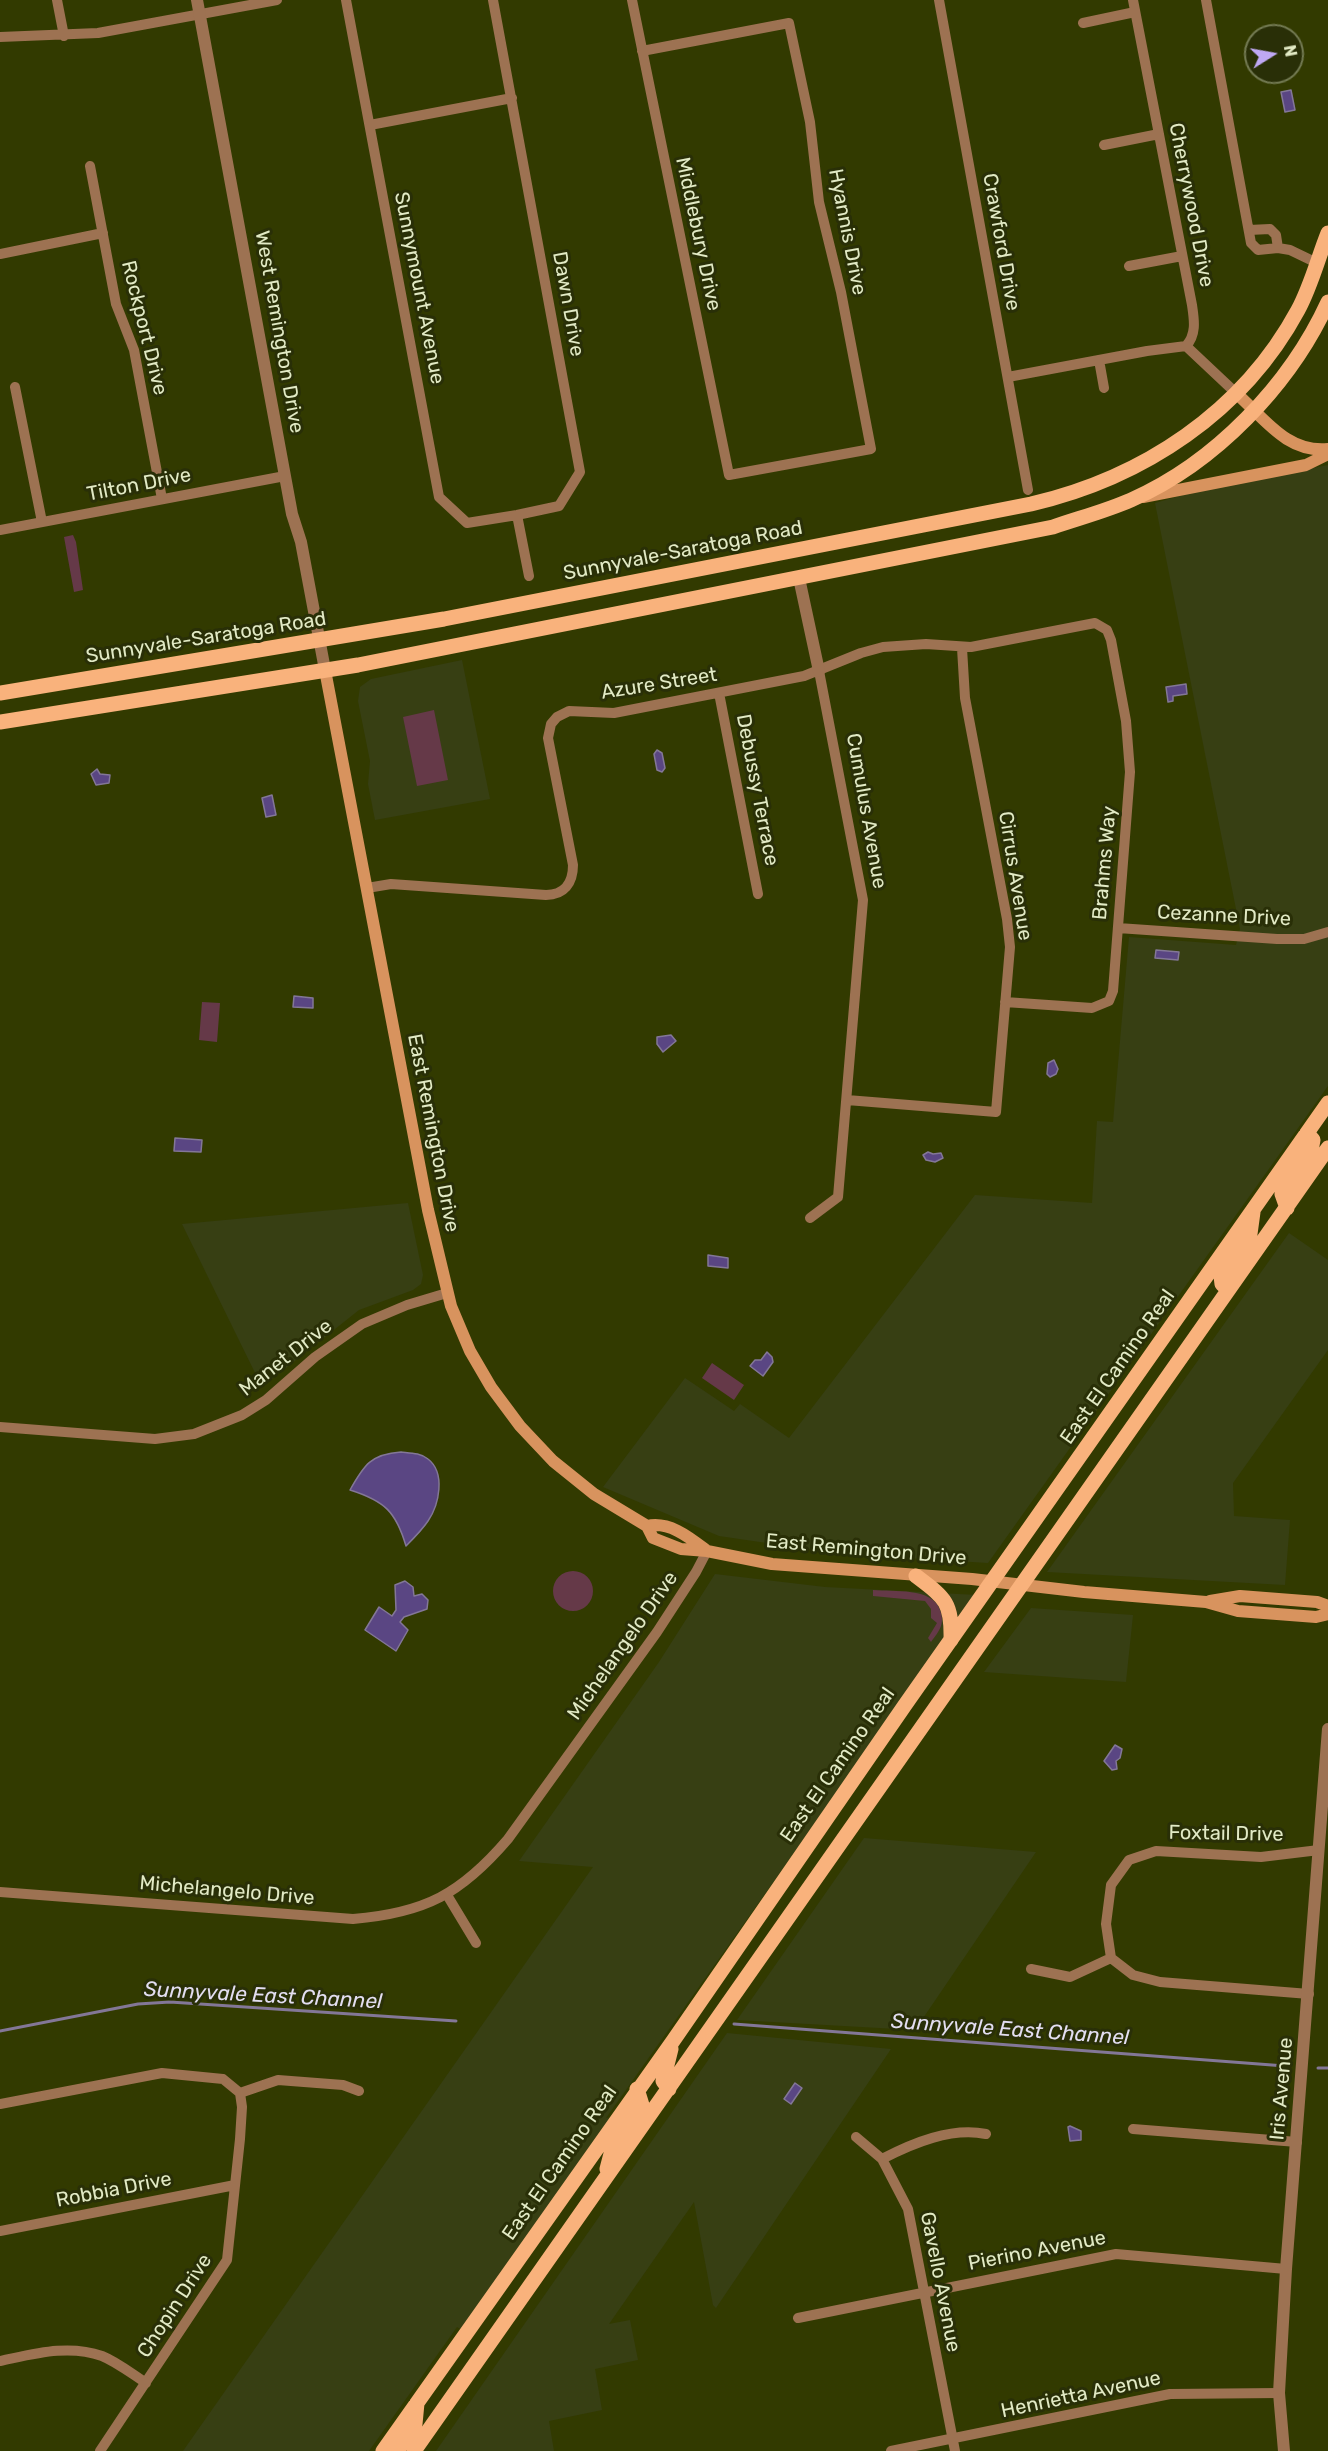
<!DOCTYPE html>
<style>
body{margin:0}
#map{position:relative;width:1328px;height:2451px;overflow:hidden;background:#323a00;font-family:Rubik,sans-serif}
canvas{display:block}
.north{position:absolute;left:1244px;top:24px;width:60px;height:60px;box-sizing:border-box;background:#292f07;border:2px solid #737a53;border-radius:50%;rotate:79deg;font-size:16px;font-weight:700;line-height:24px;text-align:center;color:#e2eac5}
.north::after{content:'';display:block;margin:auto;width:21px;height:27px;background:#bfa8f4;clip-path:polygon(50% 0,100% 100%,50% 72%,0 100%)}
</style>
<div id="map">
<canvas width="1328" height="2451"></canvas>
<div class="north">N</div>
</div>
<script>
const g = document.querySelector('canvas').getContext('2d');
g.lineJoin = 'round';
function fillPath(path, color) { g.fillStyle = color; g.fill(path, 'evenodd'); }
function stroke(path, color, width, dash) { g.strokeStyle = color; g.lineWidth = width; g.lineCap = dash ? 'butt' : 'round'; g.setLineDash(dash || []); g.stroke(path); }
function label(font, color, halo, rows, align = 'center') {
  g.font = font + ' Rubik,sans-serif'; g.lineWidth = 6; g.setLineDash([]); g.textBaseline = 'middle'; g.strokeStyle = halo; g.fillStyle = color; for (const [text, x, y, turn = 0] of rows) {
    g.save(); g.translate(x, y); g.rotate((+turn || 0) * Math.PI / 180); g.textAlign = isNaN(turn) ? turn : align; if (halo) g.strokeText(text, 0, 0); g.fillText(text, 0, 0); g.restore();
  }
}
fillPath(new Path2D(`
 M1328,465V1086L988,1563L842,1554L719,1536L603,1487L685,1378L734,1411L740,1404L789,1438L975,1195L1092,1203L1097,1121L1113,1122L1129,937L1236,945L1240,929L1155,503L1190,493Z
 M462,660L490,799L375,820L368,784L370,761L358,701L360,687L371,679Z
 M408,1203L423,1275L421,1284L413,1290L359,1310L262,1387L182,1224Z
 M1289,1233L1328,1260V1350L1233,1483L1234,1516L1290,1520L1285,1585L1047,1572Z
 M715,1574L825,1587L977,1595L606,2118L618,2116L466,2332L457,2327L369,2451H183L593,1867L519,1861L659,1662Z
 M1031,1608L1133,1615L1126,1682L984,1672Z
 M864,1838L1036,1852L915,2030L737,2020Z
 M727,2033L891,2049L716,2308L713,2305L694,2202L609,2324L630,2320L638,2360L595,2369L602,2410L549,2421L554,2451H436Z`), '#373f13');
fillPath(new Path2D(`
 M73,535L76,542L83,590L74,592L64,537Z
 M434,710L448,780L417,786L403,717Z
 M202,1002L220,1003L217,1042L199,1040Z
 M712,1363L744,1385L734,1400L702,1378Z
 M553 1591a20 20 0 1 1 40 0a20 20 0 1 1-40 0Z
 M873,1590C894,1592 932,1587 940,1610C945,1624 940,1630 931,1642L928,1638L937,1623L931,1618V1609L925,1601L873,1596Z`), '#653948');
const water = new Path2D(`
 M1291,90L1295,110L1285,112L1281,92Z
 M1186,684L1187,694L1173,696V701L1168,702L1166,687Z
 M657,750L662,753L665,768L662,772L657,770L654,754Z
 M97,769L100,774L110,775L109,783L96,785L91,774Z
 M272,795L276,815L266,817L262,798Z
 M1156,950L1179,952L1178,960L1155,958Z
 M294,996L313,998V1008L293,1007Z
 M671,1035L676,1041L663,1052L657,1044V1037Z
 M1054,1060L1058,1069L1056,1074L1050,1077L1047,1074L1048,1063Z
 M175,1138L202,1140L201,1152L174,1151Z
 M928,1152L933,1154L941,1153L943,1158L935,1162L926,1160L923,1155Z
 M708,1255L728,1258V1268L708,1266Z
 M767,1352L772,1357L773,1362L763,1376L750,1366L755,1360H761Z
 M401,1452C410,1453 421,1453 428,1459C446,1473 439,1505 428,1521C422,1530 414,1538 406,1546C396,1512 385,1501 350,1490C364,1465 371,1454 401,1452Z
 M405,1581L413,1587L414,1596L422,1594L428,1600L427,1609L404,1617L400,1622L408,1630L396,1651L365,1630L379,1607L392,1616L396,1610L395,1585Z
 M1115,1745L1122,1749L1120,1758L1116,1761L1117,1769L1112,1770L1104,1761Z
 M795,2083L802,2088L791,2104L784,2099Z
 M1070,2126L1081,2131V2140L1070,2141L1068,2127Z`);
fillPath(water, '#5a4683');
stroke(water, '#837797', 1.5);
stroke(new Path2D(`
 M734,2024L1285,2066
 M0,2031L138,2004L170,2002L456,2021
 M1318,2068H1328`), '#837797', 3);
stroke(new Path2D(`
 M57,0L64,36
 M346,0L439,497L467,523L517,515L559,506L580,472L493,0
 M632,0L729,475L871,449L841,292L819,202L810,122L789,23L642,51
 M939,0L1028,490
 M1133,0L1192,305C1194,319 1197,334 1186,346
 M1206,0L1251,243L1258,250L1278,248L1290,250L1317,263
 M1083,23L1135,12
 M0,37L98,33L277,0
 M370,125L512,98
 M1104,145L1159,134
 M90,166L116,304L134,350L162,499
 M1249,230L1270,229L1276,235L1278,248
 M0,254L103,233
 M1129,266L1182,256
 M1186,346L1237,394
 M1099,360L1104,388
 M1008,377L1147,351L1186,346
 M15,387L42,522
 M517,515L529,576
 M0,530L285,476
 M719,693L758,894
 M367,888L391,884L546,895C564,895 573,883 573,865L548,738L551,724L557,717L569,711L614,713L804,676L861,653L883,647L926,644L971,647L1095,623L1107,630L1111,640L1126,721L1130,772L1113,991L1109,1001L1092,1008L1005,1002
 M1118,928L1277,939H1304L1328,932
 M847,1100L996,1112L1010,947L1007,919L965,698L962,648
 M810,1218L838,1197L863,900L819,671
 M0,1427L155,1439L194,1434L242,1415L266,1400L315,1357L362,1324L407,1305L447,1293
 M0,1892L353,1919C425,1913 461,1894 508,1839L657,1632L696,1572L707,1551
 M447,1895L476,1943
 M1111,1958L1106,1924L1111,1885L1129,1860L1156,1851L1261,1857L1319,1850
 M1111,1958L1133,1975L1160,1982L1309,1994
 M1031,1969L1070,1977L1111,1958
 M240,2093L278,2080L343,2085L359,2091
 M0,2104L162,2073L223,2079L240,2093
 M1133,2129L1297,2142
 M856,2137L882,2159L908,2209L955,2451
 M882,2159C913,2143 951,2127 986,2134
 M0,2231L235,2185
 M798,2318L1116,2254L1286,2269
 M0,2361C34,2354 68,2344 102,2356C117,2362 132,2374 146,2383
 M100,2451L227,2260L240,2139L242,2107L240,2093
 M891,2451L1170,2394L1279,2393`), '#9d7252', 10);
stroke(new Path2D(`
 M197,0L292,514L301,542L325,670
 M799,578L819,671
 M1284,2451L1279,2393L1286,2269L1328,1729`), '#9d7252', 12);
stroke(new Path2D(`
 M1237,394C1265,419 1287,453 1328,449
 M1143,497L1306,465L1328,454
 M325,670L428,1210L451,1306L470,1351L491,1387L520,1426L553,1461L594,1494L647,1526L653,1538L681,1549L707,1551L772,1564L972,1579L1084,1592L1206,1602L1238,1611L1316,1617L1328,1614
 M647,1526C669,1521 689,1537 706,1550
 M1210,1601L1240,1596L1317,1602L1328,1606`), '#d8935e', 12);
stroke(new Path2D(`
 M0,693L444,619L1031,504C1143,478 1243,412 1298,310C1311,286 1318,258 1328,233
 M0,722L358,665L1053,527C1079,518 1106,511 1131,500C1215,463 1290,385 1328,302
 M1287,1208L1282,1194L1311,1151L1313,1140L1307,1133
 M1228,1290L1222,1284L1221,1276L1250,1234L1253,1212
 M916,1576C945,1598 952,1602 951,1640
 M669,2089L663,2081L671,2049
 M607,2169L612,2150L642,2105L637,2089
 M383,2451L673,2041L905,1705L1328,1103
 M397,2451L415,2424L417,2403
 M414,2451L1328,1148`), '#f9b27c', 15);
label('20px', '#e2eac5', '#292f07', [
 ["Cherrywood Drive",1191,205,79],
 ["Hyannis Drive",847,232,79],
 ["Middlebury Drive",698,234,78],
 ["Crawford Drive",1001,242,80],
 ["Sunnymount Avenue",419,288,79],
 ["Dawn Drive",568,304,80],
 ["Rockport Drive",144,328,76],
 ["West Remington Drive",279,332,80],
 ["Tilton Drive",139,485,-11],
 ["Sunnyvale-Saratoga Road",683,551,-11],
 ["Sunnyvale-Saratoga Road",206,638,-9],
 ["Azure Street",659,684,-9],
 ["Debussy Terrace",757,790,79],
 ["Cumulus Avenue",866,811,80],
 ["Brahms Way",1105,863,-85],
 ["Cirrus Avenue",1015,876,81],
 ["Cezanne Drive",1224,916,3],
 ["East Remington Drive",433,1133,79],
 ["Manet Drive",286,1358,-38],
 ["East El Camino Real",1118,1367,-55],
 ["East Remington Drive",866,1550,5],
 ["Michelangelo Drive",623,1646,-55],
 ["East El Camino Real",838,1765,-55],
 ["Foxtail Drive",1226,1834,1],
 ["Michelangelo Drive",227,1891,5],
 ["Iris Avenue",1282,2089,-85],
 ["East El Camino Real",560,2163,-55],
 ["Robbia Drive",114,2190,-11],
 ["Pierino Avenue",1037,2251,-11],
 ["Gavello Avenue",940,2282,79],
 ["Chopin Drive",175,2306,-57],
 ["Henrietta Avenue",1081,2395,-12]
]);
label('italic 21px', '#e3def1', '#292f07', [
 ["Sunnyvale East Channel",263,1996,3],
 ["Sunnyvale East Channel",1010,2030,4]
]);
</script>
